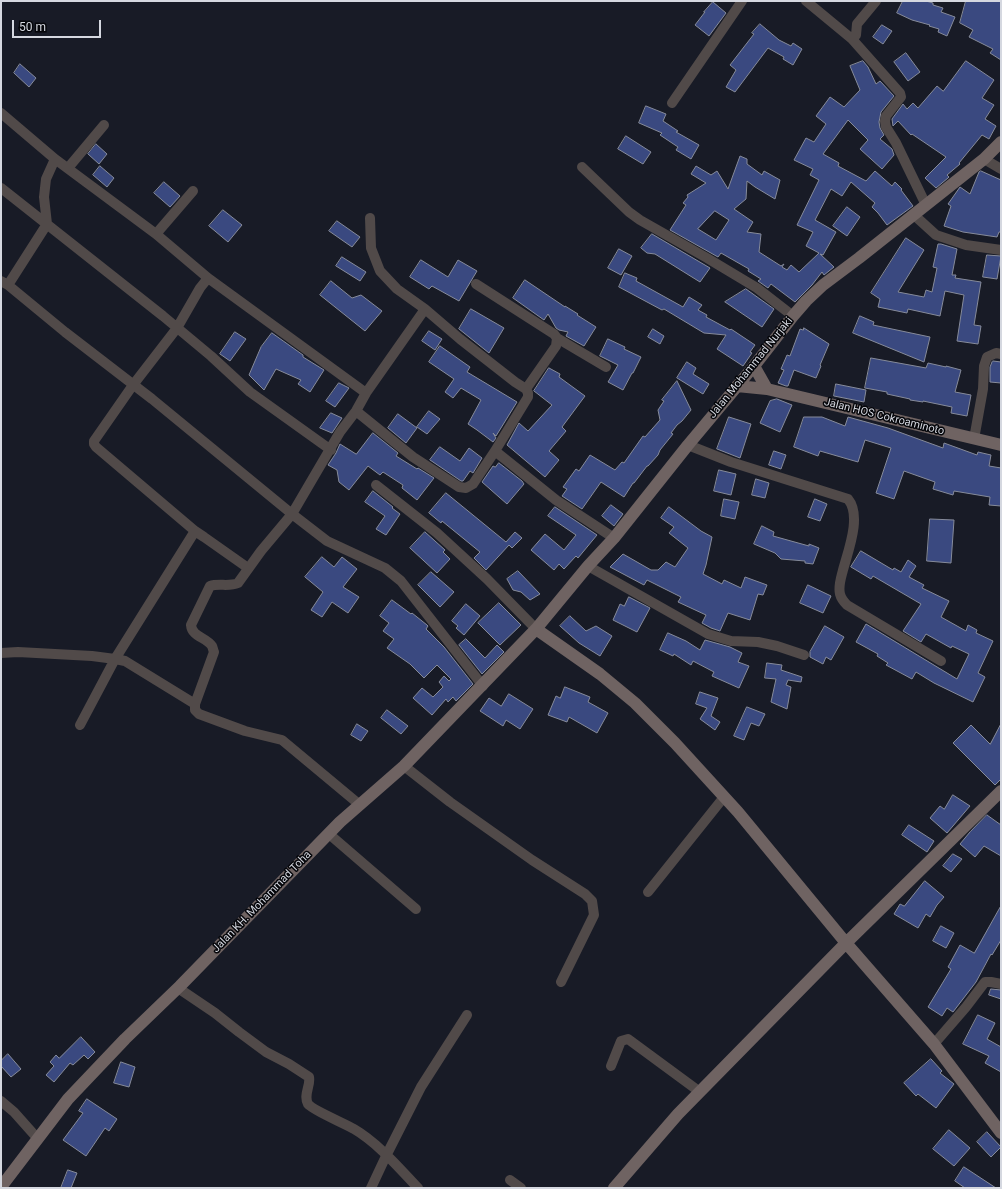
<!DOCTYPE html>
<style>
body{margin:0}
#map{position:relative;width:1002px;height:1189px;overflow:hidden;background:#181b26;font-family:Roboto,sans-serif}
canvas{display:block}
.frame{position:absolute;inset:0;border:2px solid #d5d8e0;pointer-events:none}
.scale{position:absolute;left:12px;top:20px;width:89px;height:18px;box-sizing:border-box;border:2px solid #d5d8e0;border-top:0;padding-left:5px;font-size:12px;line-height:14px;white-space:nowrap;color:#d5d8e0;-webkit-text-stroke:3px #05060a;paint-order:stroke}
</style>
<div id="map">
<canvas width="1002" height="1189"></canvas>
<div class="frame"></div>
<div class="scale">50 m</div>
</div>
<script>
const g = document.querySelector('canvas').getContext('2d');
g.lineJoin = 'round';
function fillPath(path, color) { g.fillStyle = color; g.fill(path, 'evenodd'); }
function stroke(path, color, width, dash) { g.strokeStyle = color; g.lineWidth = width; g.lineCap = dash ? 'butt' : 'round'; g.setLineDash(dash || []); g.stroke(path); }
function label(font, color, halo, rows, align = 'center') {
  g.font = font + ' Roboto,sans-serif'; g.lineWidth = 3; g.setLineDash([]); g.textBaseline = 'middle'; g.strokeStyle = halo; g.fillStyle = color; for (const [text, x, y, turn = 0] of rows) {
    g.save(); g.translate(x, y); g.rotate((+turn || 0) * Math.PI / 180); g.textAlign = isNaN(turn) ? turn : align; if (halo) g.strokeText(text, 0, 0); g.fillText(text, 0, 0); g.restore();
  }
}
const building = new Path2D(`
 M903,1H926L933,3V5L943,8L941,12L955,17L947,36L938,32L939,29L929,26L930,25L912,20L897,13Z
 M966,1H1001V60L990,53L993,49L969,37L973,30L960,23Z
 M713,2L726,13L709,36L695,25L705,12H704Z
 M760,24L779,40L791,46L793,43L802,49L793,65L783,59L784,57L768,48L735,92L726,87L736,70L730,65L754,34L752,33Z
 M882,25L892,31L883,44L873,37Z
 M906,53L920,72L908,81L894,62Z
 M863,61L868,67L876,84L880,81L894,96L881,112L879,122L880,128L884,135L880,139L892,149L894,155L882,169L860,149L868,140L848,120L823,154L839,163L838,166L866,181L875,171L892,186L895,182L902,189L901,190L913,206L887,225L878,213L872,207L875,203L851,182L842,196L831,189L815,220L836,232L823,255L820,254L834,267L824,275L822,272L812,285L795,302L771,284L768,288L758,281L761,279L748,271L749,269L721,253L718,257L670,230L686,205L683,203L688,197L687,195L706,183L691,174L696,166L711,175L717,171L728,189L740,156L747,159V164L762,175L764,171L780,180L775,199L755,187L747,181L746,199L734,209L753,222L747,232L761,234L759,252L781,266L784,264L782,267L787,270L791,265L799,272L819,253L806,246L813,232L797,225L819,180L810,175L813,169L794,160L806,138L814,142L826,124L816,116L830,97L844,107L860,90L850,66ZM715,211L729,220L716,240L698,229Z
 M966,61L994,80L982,98L994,105L985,119L996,126L989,139L982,135L959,163L960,164L947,175L949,177L948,178L936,188L925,178L946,157L912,134L911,135L898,121L893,126L892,119L903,104L907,109L913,103L918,108L937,86L943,91Z
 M20,64L36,78L29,87L14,73Z
 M646,106L666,114L663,121L678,131L676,132L699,145L691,159L676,150L678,147L660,135L662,133L639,123Z
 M626,136L651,152L643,164L618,149Z
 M96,144L107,154L99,164L88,154Z
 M100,166L114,178L107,187L93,175Z
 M981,171L1001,180V232H999L997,237L963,232L944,226L951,206L948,204L960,187L970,194L979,172Z
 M164,182L180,196L170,207L154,193Z
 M847,207L860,217L847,236L833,226Z
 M223,210L242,225L228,242L209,226Z
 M337,221L360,237L352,247L329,231Z
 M652,234L710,268L700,282L655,254L647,253L641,248Z
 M906,238L924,250L898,292L924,297L926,290L932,292L937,268L933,267L938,244H941L957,249L952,275H956L955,278L981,282L974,325L981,326L978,344L957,341L964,295L945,291L940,316L908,309L907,313L878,307L880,299L871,293Z
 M619,249L632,256L621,275L608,268Z
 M987,255L1001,256L997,279L983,277Z
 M342,257L366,272L360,281L336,266Z
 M421,260L448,277L458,260L477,271L459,301L432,286L429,289L410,277Z
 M625,273L637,278L636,281L683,307L689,297L702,305L698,310L707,315L706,317L730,330L731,329L755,345L750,352L752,353L743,366L717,349L726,335L704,333L664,309L662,310L619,287Z
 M525,280L565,307V306L578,314L577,315L596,327L584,346L566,336L568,332L559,330L556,328L548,314L544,320L513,298Z
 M331,281L352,298L361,295L382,311L365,331L320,295Z
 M746,289L774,309L762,327L725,302Z
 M471,309L504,328L489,353L459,329Z
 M860,316L874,322L873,325L930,337L924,362L853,333Z
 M804,328L829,344L820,365L821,366L816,378L794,370L788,386H786L778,383L784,370L781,369L787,355L790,356L800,329L803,330Z
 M653,329L664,336L660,344L648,337Z
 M429,331L442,339L435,350L422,341Z
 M235,332L246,339L230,361L220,354Z
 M272,333L303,355V357L324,370L310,392L298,384L301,380L276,369L264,390L249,375L261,347Z
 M608,339L625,347L624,349L641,357L633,373H632L623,390L608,382L618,365L600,356Z
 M440,346L470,367L467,372L517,402L496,436L493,433L496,438L493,442L477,430L468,424L481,400L461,388L453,398L445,392L454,379L429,362Z
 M871,358L926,368L928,363L946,367V366L961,370L955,392L971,395L967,416L951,413L952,407L923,401V402L910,400V399L887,394V392L865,388Z
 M993,361L1001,362V383L990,382V367L992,362Z
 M687,362L696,368L693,374L709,384L703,394L677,378Z
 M549,368L560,374L559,377L585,396L562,427L566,431L549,451L559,460L545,477L507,445L519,423L528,431L552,405L534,391Z
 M677,381L691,410L682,421L677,425L671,433L673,434L660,450L658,455L648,466H647L634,483H633L624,497L601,482L582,509L562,496L567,489L563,487L576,469L579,471L590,455L615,470L622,462L624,463L643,436L645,437L660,420L658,410L664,401L662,400Z
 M339,383L349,388L335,407L326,401Z
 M836,384L866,390L864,402L834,396Z
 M777,399L792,405L780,432L760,423L770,401Z
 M429,411L440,419L427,434L417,427Z
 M331,413L342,418L332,433L320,428Z
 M398,414L417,428L406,443L388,428Z
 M729,417L751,424L740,458L717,449Z
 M804,417H822L845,426L848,417L888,428L943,448L944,443L977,455L978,452L991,455L989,466L1001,468V506L989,505L990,497L954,491L953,495L933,489L935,482L904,471L894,499L876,493L891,448L865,440L858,462L820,451L818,456L794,447Z
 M373,433L398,453L396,456L417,469L418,468L434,478L417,500L402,488L403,485L383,472L380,475L368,466L349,490L339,482L337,470L328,465L336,453L340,444L356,454Z
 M440,447L460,461L469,448L482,458L473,473L470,471L463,481H461L430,460Z
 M774,451L786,455L781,469L769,465Z
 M499,463L522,481L524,484L507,504L499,497L482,482L493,466L495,467Z
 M719,470L736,474L731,495L714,491Z
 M756,479L769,483L765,498L752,495Z
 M373,491L393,507L392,508L400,514L386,535L376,529L385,516L365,502Z
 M446,493L506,542L515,532L522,538L512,548L509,545L486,570L474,558L480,552L442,521L441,523L429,513Z
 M724,499L739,502L735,519L721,516Z
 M815,499L827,504L820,521L808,517Z
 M611,505L623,514L614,526L602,516Z
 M555,507L597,535L578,558L576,556L564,569L559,564L554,570L531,550L545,534L564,550L576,535L548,516Z
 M669,507L701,531L712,537L706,565L703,574L722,584L724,580L741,588L745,577L767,585L763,595L758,594L750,620L728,613L720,631L711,628L702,623L706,615L678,602L681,597L647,580L644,585L610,567L623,554L651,570H658L666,562L675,567L688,548L669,533L674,527L661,518Z
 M930,519L954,520L951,563L927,561Z
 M762,526L774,532L773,536L809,546V544L819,548L813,564L805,563V561L781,559L775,553L754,544Z
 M425,532L445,550L443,552L450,559L437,573L410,548Z
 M861,551L893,570L894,568L901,572L908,560L916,566L909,577L924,585L922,588L949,601L941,617L966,631L968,625L977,630L976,633L993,641L978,673L985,677L973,702L934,683L916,672L912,679L886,665L888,663L877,656L878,654L856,642L866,624L957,679L969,654L952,646L951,648L926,634L921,642L903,631L921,604L873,576L871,579L851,567Z
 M322,557L334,567L342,557L357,569L343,587L359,597L348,613L332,602L322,617L311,610L323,592L305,577Z
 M518,571L540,594L530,600L521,592L513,590L507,579Z
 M431,572L454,592L440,607L418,585Z
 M808,585L831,596L823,613L800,603Z
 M629,597L650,608L637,632L613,620L620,604L624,606Z
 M392,600L411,614L412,613L427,625L428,626L426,629L444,647L473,684L456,701L453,697L448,702L446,699L432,715L413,698L422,688L433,697L443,687L439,682L444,676L449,681L451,679L437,665L424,678L410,664L387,648L394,639L383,631L389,623L380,616Z
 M499,603L521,625L500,645L478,623Z
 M466,604L480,616L464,635L456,628L458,626L452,621Z
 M570,616L586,631L596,626L612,636L600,656L579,643L560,626Z
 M825,626L844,637L831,660L826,657L823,664L810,657V652Z
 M668,633L686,641L700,650L705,640L730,647L742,653L738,662L749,666L739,688L712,676L714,672L693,661L691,665L674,654L673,656L660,650Z
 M466,639L485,658L497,645L504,652L482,674L459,645Z
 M767,663L782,665L781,670L802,677L801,682L788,680L786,685L791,687L787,709L771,702L776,679L765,678Z
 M565,687L590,697L588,702L608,713L597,733L569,717L567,722L548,715L556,696L560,698Z
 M700,692L718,698L711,716L720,722L715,730L700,719L707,708L696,704Z
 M509,694L533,709L520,729L506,720L503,726L480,711L489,698L501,706Z
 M747,707L765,714L759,726L751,723L744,740L734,736Z
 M387,710L408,726L401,734L381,718Z
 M357,724L368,731L361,741L351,735Z
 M1001,724V779L995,785L953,743L971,725L990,744Z
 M953,795L970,806L947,833L930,818L940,806L944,809Z
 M987,815L1001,825V856L984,846L975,857L960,844L970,832Z
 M909,825L934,841L927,852L902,835Z
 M953,854L962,859L951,872L943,866Z
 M925,881L944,897L937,905L930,917L926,914L918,928L894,914L900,904L904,906Z
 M1001,906V940L992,955L991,954L976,982L953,1012L947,1008L942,1016L928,1007L951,969L948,967L960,945L974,953Z
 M941,926L954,933L946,948L933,941Z
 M991,989L1001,990V999L989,995Z
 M978,1015L995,1023L987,1039L1001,1047V1072L985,1063L989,1056L963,1044Z
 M81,1037L95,1052L88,1059L84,1055L73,1065L70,1063L54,1082L46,1075L54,1066L50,1062L56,1055L59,1058Z
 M8,1054L21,1069L11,1077L1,1066V1061Z
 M931,1059L942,1071L940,1073L954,1084L936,1108L918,1094L916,1096L904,1083Z
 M121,1062L135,1067L129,1087L114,1083Z
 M87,1099L117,1119L109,1131L105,1128L86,1156L63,1140L83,1113L79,1111Z
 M949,1130L970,1148L954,1166L933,1149Z
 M987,1132L1001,1147L991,1157L977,1142Z
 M964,1167L996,1188H965L955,1181Z
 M68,1170L77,1173L71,1188H61Z`);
fillPath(building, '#3a4980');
stroke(building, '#868b9a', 1);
stroke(new Path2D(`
 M806,1L852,39L856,35L857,24L876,1
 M852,39L900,93L901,97L886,116L885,121L886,127L896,143L926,205
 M672,103L742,1
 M1,113L55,159L156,234L208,278L200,288L177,328L133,385L94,441V444L96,447L195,531
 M984,159L1001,169
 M582,167L629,212L640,220L707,258L757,288L793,316
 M68,168L104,125
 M1,188L163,316L211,356L250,392L331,450
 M914,215L936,235L966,245L1001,250
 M156,234L193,191
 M208,278L366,393
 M1,281L8,285L65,332L152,399L292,514L327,541L385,568L401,581L483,686
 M476,284L554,334L557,338L556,346L526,389
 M8,285L47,224L44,197L46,179L55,159
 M557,338L606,367
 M356,411L413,457L459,487L466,488L473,484L495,451L528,397V393L526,389L515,382L460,339L425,309L397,289L380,271L371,248L370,218
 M974,439L983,389L984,366L987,357L996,353L1001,354
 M688,445L731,462L848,499C862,516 848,551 843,570C841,578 838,586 840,594C841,598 844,602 847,605L941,661
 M495,451L556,500L614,538
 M376,485L437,533L487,579L536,629
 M588,566L708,634L731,641L758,642L777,646L804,655
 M1,653L18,652L92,656L115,659L195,531L204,537L248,568
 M80,725L115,659L125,661L195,704
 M404,766L450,802L532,860L585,894L592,901L594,915L561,982
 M360,805L282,740L245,731L199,714L195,710V704L214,652C213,650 213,648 212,646C206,637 192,637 191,625L210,586C219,583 229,587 238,583L261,551L292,514L340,432L356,411L366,393L425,309
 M329,834L416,909
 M648,892L724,797
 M178,988L215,1013L239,1032L266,1052L289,1064L309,1077C311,1085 303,1095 308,1104C312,1110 346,1124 354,1129C378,1143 399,1168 418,1188
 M934,1044L966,1007L985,982H991L1001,984
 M611,1066L621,1041L628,1039L700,1092
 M1,1101L14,1112L38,1139
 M510,1180L521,1188
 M371,1188L386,1156L421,1087L467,1015`), '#514a49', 10);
stroke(new Path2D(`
 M754,366L767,389
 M737,386L767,389L1001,445
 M536,629L600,674L635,703L675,743L738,812L846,943L934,1044L1001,1133
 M1,1187L68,1099L125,1039L180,986L340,822L404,766L536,629L588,566L614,538L688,445L754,366L793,316L806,301L823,285L859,258L984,159L1001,142
 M614,1188L678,1114L846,943L1001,791`), '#6f6362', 12);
label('11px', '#d5d8e0', '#05060a', [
 ["Jalan Mohammad Nurjaki",751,368,-51],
 ["Jalan HOS Cokroaminoto",884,417,14],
 ["Jalan KH. Mohammad Toha",262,902,-46]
]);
</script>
